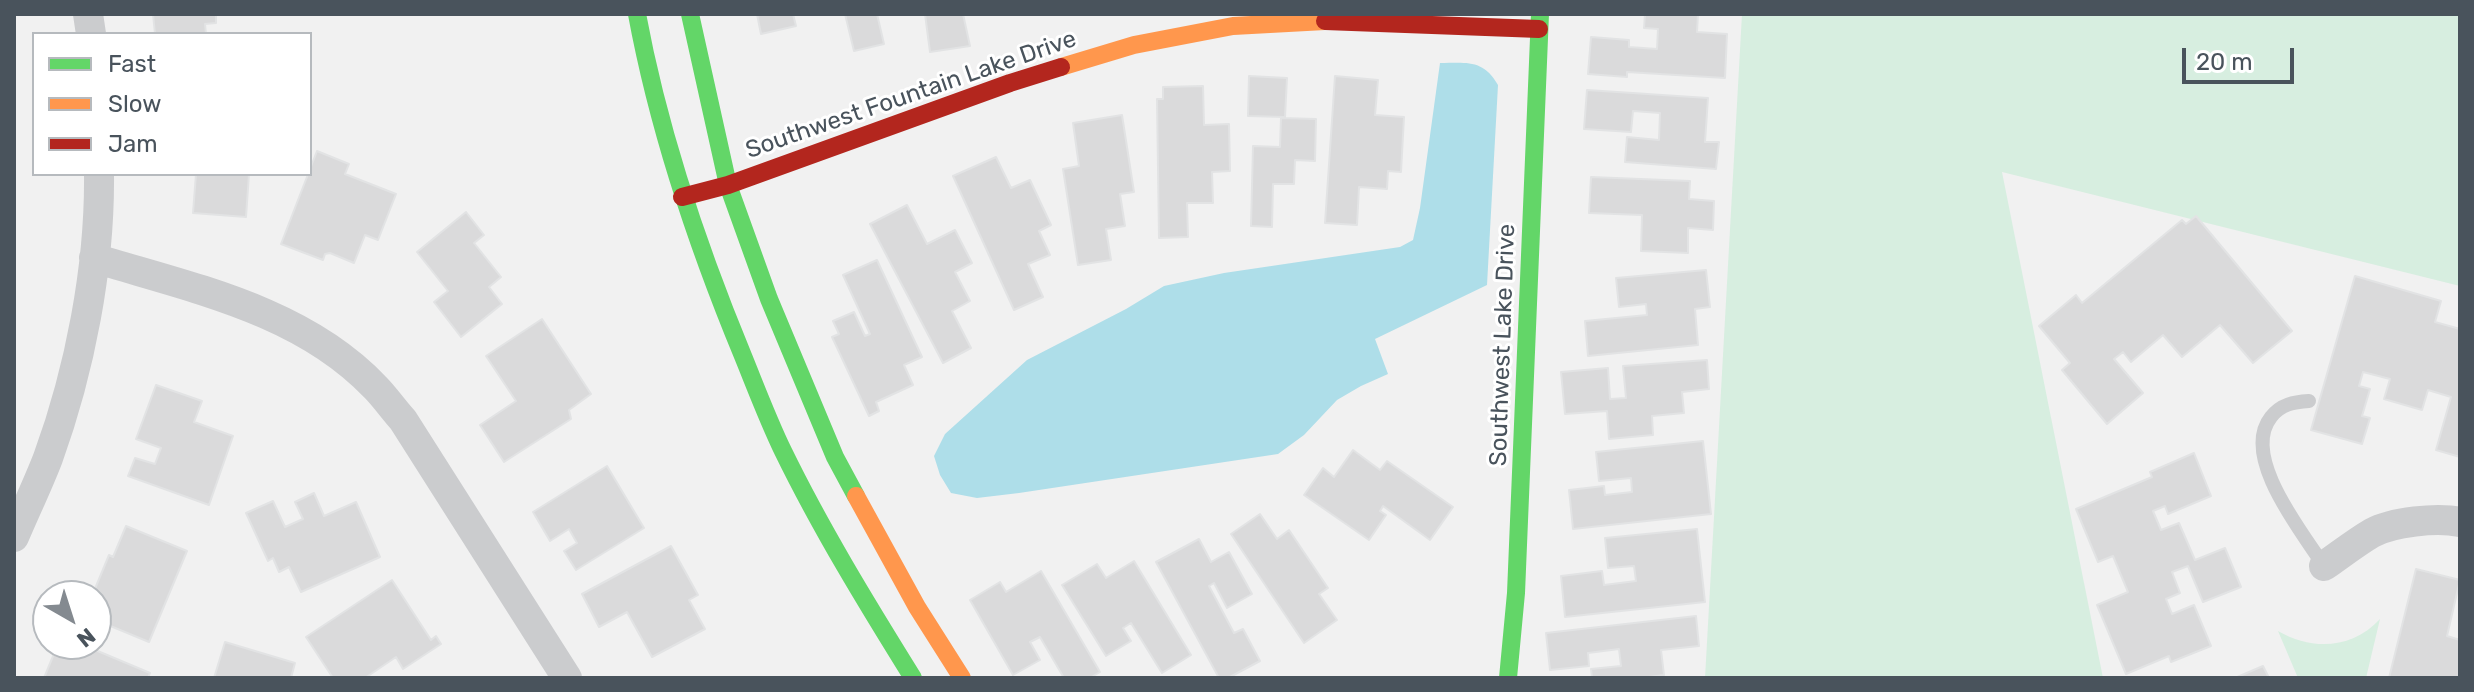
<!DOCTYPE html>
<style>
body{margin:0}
#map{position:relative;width:2474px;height:692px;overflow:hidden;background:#f1f1f1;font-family:Rubik,sans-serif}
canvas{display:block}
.frame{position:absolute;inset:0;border:16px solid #49535c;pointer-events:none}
.legend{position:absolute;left:32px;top:32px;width:280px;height:144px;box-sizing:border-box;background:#fff;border:2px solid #b6babe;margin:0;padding:10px 14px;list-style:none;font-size:24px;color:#49535c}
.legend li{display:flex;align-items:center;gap:16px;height:40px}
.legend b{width:40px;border:2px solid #b6babe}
.north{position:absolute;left:32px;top:580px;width:80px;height:80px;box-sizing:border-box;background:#fff;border:2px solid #b6babe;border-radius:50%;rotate:141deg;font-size:22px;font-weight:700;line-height:32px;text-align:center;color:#49535c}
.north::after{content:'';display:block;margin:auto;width:28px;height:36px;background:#848a90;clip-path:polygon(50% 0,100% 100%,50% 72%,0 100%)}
.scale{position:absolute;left:2182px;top:48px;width:112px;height:36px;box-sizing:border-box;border:4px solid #49535c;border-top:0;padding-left:10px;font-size:24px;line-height:28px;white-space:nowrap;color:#49535c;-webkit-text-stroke:6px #fff;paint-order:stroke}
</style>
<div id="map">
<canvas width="2474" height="692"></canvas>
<div class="frame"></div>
<ul class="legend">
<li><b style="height:10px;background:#63d668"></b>Fast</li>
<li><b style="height:10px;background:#ff974d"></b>Slow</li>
<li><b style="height:10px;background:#b3261e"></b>Jam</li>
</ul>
<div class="north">N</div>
<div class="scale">20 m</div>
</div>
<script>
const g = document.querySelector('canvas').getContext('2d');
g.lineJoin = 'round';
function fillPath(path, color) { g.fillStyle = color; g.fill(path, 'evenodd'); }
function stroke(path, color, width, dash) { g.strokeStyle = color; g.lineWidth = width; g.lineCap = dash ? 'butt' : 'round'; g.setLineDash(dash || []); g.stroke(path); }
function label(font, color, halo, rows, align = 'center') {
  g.font = font + ' Rubik,sans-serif'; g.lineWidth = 6; g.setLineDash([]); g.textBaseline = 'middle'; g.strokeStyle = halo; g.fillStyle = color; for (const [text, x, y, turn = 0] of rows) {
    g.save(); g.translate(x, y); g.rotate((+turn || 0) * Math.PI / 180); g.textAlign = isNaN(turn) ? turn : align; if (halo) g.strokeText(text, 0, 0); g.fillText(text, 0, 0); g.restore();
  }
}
fillPath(new Path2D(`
 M1742,14H2460V286L2002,172L2103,678H1705Z
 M2380,619L2366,678H2298L2278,631C2313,651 2352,649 2380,619Z`), '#d7eee0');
fillPath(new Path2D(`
 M1440,63C1467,63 1483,59 1498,85L1487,285L1375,339L1388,374L1361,386L1337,400L1304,435L1278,454L1019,493L977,498L951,493L940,475L934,456L945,434L1027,360L1126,309L1164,286L1224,273L1400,247L1413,240L1420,208Z`), '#aedee9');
const building = new Path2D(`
 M153,14H216V23L205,24L206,34H155Z
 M757,14H793L796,26L761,34Z
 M845,14H877L884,44L854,51Z
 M925,14H963L970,46L930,52Z
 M1645,14H1698L1697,32L1727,34L1725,78L1627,72V77L1588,74L1591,37L1629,40V47L1657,49L1658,29L1644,28Z
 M1249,76L1287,78L1285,117L1248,116Z
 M1335,76L1378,80L1375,115L1404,117L1401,172L1388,171L1387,189L1359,187L1357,225L1325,223Z
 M1203,86L1204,125L1229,124L1230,171L1212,172L1213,203H1187L1188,237L1159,238L1157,99H1163V87Z
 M1587,90L1708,98L1705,142H1719L1716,169L1625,162L1627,137L1659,140L1660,113L1633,111L1631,132L1584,129Z
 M1122,115L1134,192L1120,194L1125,226L1106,229L1111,260L1078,265L1063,169L1079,166L1073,123Z
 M1281,118L1316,119L1315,161L1295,160L1294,184H1273L1272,227L1251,226L1253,146L1280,147Z
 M317,151L349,164L345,174L396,194L378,240L365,235L354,263L330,253L325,254L323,260L281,244Z
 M996,157L1011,188L1030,180L1051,225L1039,231L1050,255L1028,264L1043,297L1014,310L953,176Z
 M196,174H249L246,217L193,213Z
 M1591,177L1690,181L1689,199L1714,201L1713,230L1688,228V253L1641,251L1642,215L1589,213Z
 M907,205L927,244L955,230L972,263L955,272L970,301L952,311L971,348L943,363L870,224Z
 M466,212L484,235L474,243L501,277L489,287L502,304L461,337L434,302L448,291L417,252Z
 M2196,216L2292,331L2253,363L2220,325L2182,357L2163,335L2131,362L2123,352L2114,359L2143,393L2107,424L2062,370L2070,363L2039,326L2076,295L2082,303L2182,220L2186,224Z
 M877,260L922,357L904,365L913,385L876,402L879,411L869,416L832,337L839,334L833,321L854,312L865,336L870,334L843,275Z
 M1706,270L1710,307L1695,309L1698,345L1588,356L1585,321L1647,315L1646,304L1619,307L1616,278Z
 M2355,276L2441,301L2435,322L2460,329V457L2436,450L2451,397L2428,390L2422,410L2384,399L2390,379L2363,372L2359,386L2370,389L2362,416L2370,418L2362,444L2311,430Z
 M542,319L591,394L569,410L571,419L504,462L480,425L516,401L486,356Z
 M1707,360L1709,389L1682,392L1684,413L1652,416L1653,435L1609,439L1607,411L1565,414L1561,372L1608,368L1610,399L1626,398L1623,366Z
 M156,385L202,401L194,422L233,436L209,505L128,476L135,458L155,464L161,448L136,439Z
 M1703,441L1711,514L1573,529L1569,490L1604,486L1605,495L1632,492L1631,478L1599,481L1596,452Z
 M1353,450L1380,470L1387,461L1453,507L1430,540L1383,506L1380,511L1386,515L1369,540L1304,495L1323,468L1334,477Z
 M2194,453L2211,496L2168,514L2165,506L2153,511L2161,530L2179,523L2195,560L2225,548L2241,587L2203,602L2188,566L2172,572L2180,593L2166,599L2172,614L2194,605L2211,646L2171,662L2169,656L2126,674L2097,605L2128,592L2113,556L2098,562L2076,509L2152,477L2150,472Z
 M607,466L644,528L576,570L564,551L577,543L569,529L550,541L533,512Z
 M314,493L324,516L356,502L380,557L301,592L289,567L279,572L273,558L268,561L246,513L273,501L285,527L303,519L295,502Z
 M1260,514L1277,539L1289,530L1328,588L1319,594L1337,620L1304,643L1231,534Z
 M126,526L187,551L149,642L96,620V596H92L109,555L113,557Z
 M1697,529L1705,602L1565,617L1561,576L1602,571L1604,585L1636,581L1634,566L1608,568L1605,538Z
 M1199,539L1211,562L1229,552L1252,594L1227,608L1214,583L1209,586L1234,633L1243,629L1260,661L1228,678H1219L1156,562Z
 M671,546L698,595L689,600L705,629L652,657L627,612L599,627L582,594Z
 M1134,561L1191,655L1162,673L1131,623L1123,628L1131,641L1106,656L1062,585L1097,564L1106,578Z
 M2416,569L2460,580L2447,636L2460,640V678H2389Z
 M1041,571L1100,672L1090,678H1064L1040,637L1030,642L1040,660L1013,675L970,600L1000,582L1006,592Z
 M392,580L431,640L436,636L441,644L403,669L396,657L365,678H333L306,637Z
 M1696,616L1699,646L1661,650L1664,675L1641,678H1592L1591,669L1621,666L1619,649L1588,653L1589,666L1550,670L1546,633Z
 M225,642L295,663L291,678H214Z
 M58,644H81L150,673L148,678H44Z
 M2263,666L2269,678H2235Z`);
fillPath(building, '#dadadb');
stroke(building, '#e2e3e4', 2);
stroke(new Path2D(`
 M2309,401C2294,402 2281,404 2271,417C2240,456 2302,532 2324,566`), '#cbccce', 14);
stroke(new Path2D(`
 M88,14L91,34
 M94,258C192,288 302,310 375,387C385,397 393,409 403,420L567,678
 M14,537C25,511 38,484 48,458C80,370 100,267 99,174
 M2324,566C2340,555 2355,543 2372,533C2392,522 2437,517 2460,522`), '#cbccce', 30);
stroke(new Path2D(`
 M637,14C659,133 697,245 743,356C756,388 768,420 783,451C821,529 867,604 913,678
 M690,14L728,185L769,299L835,457L856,496
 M1508,678L1516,593L1540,14`), '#63d668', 18);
stroke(new Path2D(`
 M1061,67L1134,45L1233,26L1325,21
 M856,496L917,607L962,678`), '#ff974d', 18);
stroke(new Path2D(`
 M1325,21L1539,29
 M682,197L728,185L1010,83L1061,67`), '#b3261e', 18);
label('24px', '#49535c', '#fff', [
 ["Southwest Fountain Lake Drive",911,95,-19],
 ["Southwest Lake Drive",1503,345,-88]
]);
</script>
